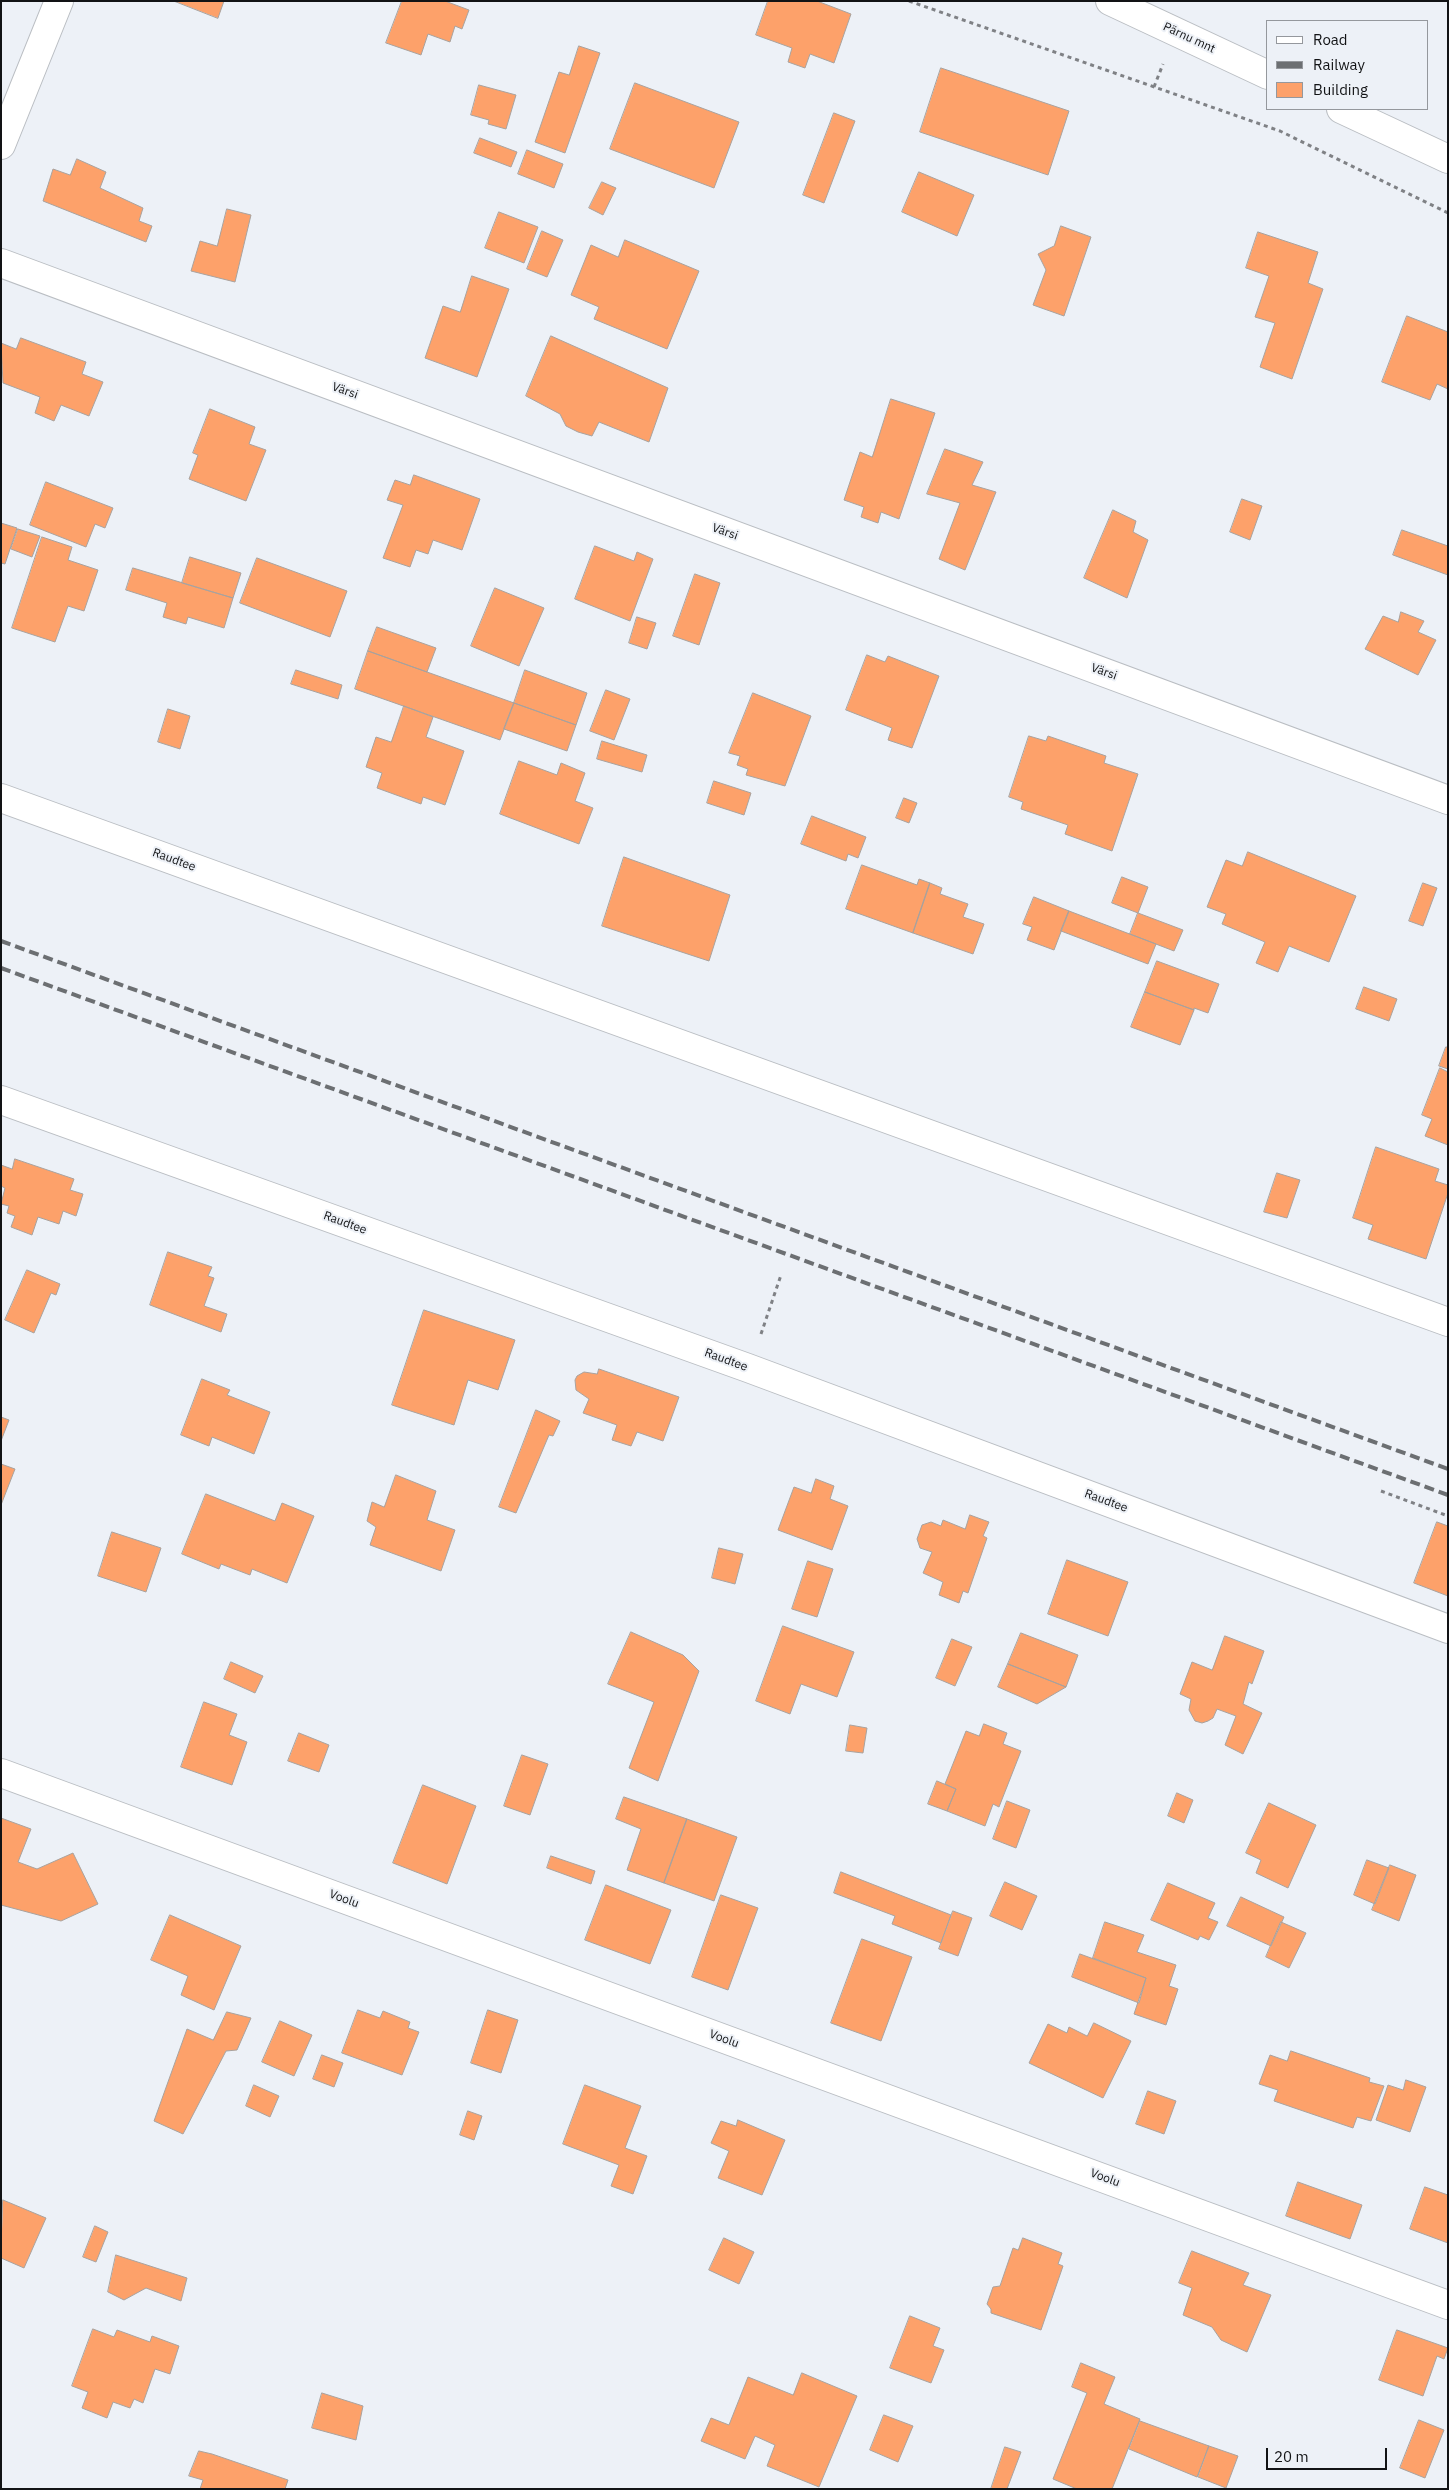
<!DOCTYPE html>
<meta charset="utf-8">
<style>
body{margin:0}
#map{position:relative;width:1449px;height:2490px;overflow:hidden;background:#edf1f7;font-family:"IBM Plex Sans",sans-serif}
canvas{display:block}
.frame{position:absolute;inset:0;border:2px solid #121315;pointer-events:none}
.legend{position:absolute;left:1266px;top:20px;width:162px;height:90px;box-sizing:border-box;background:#edf1f7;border:1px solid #95989d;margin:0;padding:6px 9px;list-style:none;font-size:15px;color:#121315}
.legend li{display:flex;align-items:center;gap:10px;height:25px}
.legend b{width:25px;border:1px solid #95989d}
.scale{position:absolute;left:1266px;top:2448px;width:121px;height:22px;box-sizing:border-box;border:2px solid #121315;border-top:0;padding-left:6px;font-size:15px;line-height:18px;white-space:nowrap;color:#121315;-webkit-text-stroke:4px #edf1f7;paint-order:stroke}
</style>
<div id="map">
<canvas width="1449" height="2490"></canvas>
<div class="frame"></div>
<ul class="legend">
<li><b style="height:6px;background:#fff"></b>Road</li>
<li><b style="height:6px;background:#6c6f72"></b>Railway</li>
<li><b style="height:14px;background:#fda16a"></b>Building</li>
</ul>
<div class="scale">20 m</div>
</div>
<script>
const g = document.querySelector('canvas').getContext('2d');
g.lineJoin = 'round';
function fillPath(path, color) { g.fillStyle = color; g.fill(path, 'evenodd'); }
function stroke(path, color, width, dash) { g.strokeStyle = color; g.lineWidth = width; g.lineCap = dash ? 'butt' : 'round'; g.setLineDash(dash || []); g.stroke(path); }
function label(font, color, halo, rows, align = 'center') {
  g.font = font + ' "IBM Plex Sans",sans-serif'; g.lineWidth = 4; g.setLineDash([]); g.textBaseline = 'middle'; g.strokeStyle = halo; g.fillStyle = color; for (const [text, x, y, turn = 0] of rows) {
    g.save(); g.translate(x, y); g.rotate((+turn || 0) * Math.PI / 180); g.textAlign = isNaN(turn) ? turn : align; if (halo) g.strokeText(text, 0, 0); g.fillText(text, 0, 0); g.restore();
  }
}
const building = new Path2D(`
 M174,1H224L218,18Z
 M402,1H445L469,10L462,29L455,26L450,42L428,34L421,55L386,43Z
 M768,1H817L851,14L834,63L810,54L805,68L788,62L792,48L756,35Z
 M579,46L600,53L565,153L535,142L559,72L569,75Z
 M941,68L1069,111L1048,175L920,132Z
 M635,83L739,122L714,188L610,149Z
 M479,85L516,95L506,129L488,124L489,120L471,115Z
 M834,113L855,121L824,203L803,195Z
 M480,138L517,152L511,167L474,153Z
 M527,150L563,164L554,188L518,174Z
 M77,159L106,172L100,188L143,208L139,221L152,226L146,242L43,201L53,169L70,175Z
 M919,172L974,195L957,236L902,212Z
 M602,182L616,188L603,215L589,208Z
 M227,209L251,215L235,282L191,271L200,241L217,246Z
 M499,212L538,227L524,263L485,248Z
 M1061,226L1091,237L1064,316L1033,305L1046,270L1038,254L1054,246Z
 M542,231L563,240L547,277L527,269Z
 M1258,232L1318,252L1308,283L1323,289L1292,379L1260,367L1275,323L1255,317L1269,276L1246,268Z
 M625,240L699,271L667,349L594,319L599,307L571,295L591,245L618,257Z
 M472,276L509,289L477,377L425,358L443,306L460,312Z
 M1407,316L1448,332V389L1437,384L1430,400L1382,382Z
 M551,336L668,388L649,442L599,422L592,436L578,432L566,426L560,414L526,396Z
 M21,338L86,362L82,374L103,382L89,416L61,405L54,421L35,413L40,397L3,383L1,343L16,349Z
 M891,399L935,413L899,519L881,512L878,523L861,517L864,507L844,500L860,452L872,457Z
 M210,409L255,427L249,444L266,450L246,501L189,479L198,455L193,453Z
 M945,449L983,462L972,485L996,492L965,570L939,559L960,503L927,494Z
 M414,475L480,499L462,550L433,540L428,554L416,550L410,567L383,558L403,505L387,500L395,480L410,485Z
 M46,482L113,508L105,528L95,524L86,547L30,525Z
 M1242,499L1262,506L1250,540L1230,532Z
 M1113,510L1136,521L1133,532L1148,540L1127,598L1084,578Z
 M1,523L17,528L5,564L1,563Z
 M18,529L40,536L32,557L11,549Z
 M1402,530L1448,546V575L1393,555Z
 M42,537L72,547L68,560L98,570L84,611L68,606L55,642L12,628Z
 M595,546L634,561L637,552L653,559L630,621L575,599Z
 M190,557L241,573L233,598L182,583Z
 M257,558L347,591L330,637L240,603Z
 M133,568L233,598L224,628L188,617L186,624L163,617L167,603L126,590Z
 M695,574L720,583L699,645L673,636Z
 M495,588L544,608L519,666L471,646Z
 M1401,612L1424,621L1418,632L1436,640L1418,675L1365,649L1383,616L1398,622Z
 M637,617L656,623L647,649L629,643Z
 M377,627L436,648L427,672L368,651Z
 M368,651L514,703L500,740L355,689Z
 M867,655L885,662L888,656L939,676L912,748L888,740L892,728L846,710Z
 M296,670L342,685L338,699L291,684Z
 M525,670L587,693L576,725L514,703Z
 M606,690L630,699L614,740L590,731Z
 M753,693L811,716L785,786L746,775L748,769L737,765L740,756L729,753Z
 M514,703L576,725L567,751L504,729Z
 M404,706L433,717L426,737L464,751L445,805L423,797L421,804L377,788L382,773L366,767L376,737L391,742Z
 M168,709L190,716L180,749L158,742Z
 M1029,736L1046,741L1048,736L1106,756L1104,763L1138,774L1112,851L1065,834L1068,825L1021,809L1023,802L1009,797Z
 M602,741L647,755L642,772L597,759Z
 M519,761L557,775L561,763L585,773L575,801L593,808L579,844L500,814Z
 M714,781L751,793L744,815L707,803Z
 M904,798L917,803L909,823L896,818Z
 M812,816L866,837L858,858L848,854L846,861L801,844Z
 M1248,852L1356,896L1329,962L1289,946L1278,972L1256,963L1265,942L1222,924L1226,914L1207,907L1226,860L1242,866Z
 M624,857L730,895L709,961L602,926Z
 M862,865L917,885L919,879L930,883L913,933L846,909Z
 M1122,877L1148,887L1138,913L1112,903Z
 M930,883L942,888L940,894L968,904L963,917L984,924L973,954L913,933Z
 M1423,883L1437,888L1423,926L1409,921Z
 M1034,897L1069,911L1054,950L1027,940L1032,927L1023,924Z
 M1069,911L1156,944L1148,964L1061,931Z
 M1138,913L1183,930L1174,951L1130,934Z
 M1157,961L1219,984L1208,1013L1194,1008V1010L1145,992Z
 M1364,987L1397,999L1389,1021L1356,1009Z
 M1145,992L1194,1010L1180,1045L1131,1027Z
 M1446,1047H1448V1069L1439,1066Z
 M1440,1068L1448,1072V1145L1425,1136L1432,1119L1422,1115Z
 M1376,1147L1439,1169L1435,1181L1448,1185V1193L1426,1259L1368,1239L1373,1225L1353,1218Z
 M15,1159L74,1179L70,1190L83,1194L76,1216L63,1211L59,1224L38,1217L32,1235L11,1227L15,1216L7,1213L9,1206L1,1204L5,1188L1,1186V1165L12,1169Z
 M1277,1173L1300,1180L1287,1218L1264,1212Z
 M168,1252L212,1267L208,1276L214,1278L204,1306L227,1314L221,1332L150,1305Z
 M27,1270L60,1284L56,1295L51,1293L34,1333L5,1320Z
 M424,1310L515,1340L498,1390L468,1380L454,1425L392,1405Z
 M599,1369L679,1397L663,1441L637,1432L631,1446L612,1440L617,1425L583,1413L589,1399L576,1390L575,1380L577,1376L584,1372L597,1374Z
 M202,1379L230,1390L227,1395L270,1412L254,1454L212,1437L209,1446L181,1435Z
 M536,1410L560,1421L553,1436L549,1435L516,1513L499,1507Z
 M1,1417L9,1420L1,1441Z
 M1,1464L15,1469L1,1505Z
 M396,1475L436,1491L427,1520L455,1530L441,1571L370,1545L376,1527L367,1521L372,1502L384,1507Z
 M816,1479L834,1486L830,1499L848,1506L832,1550L778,1530L794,1487L811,1493Z
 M206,1494L275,1521L282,1503L314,1516L287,1583L252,1569L250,1575L221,1564L219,1569L182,1554Z
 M970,1515L989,1522L983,1536L987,1538L968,1593L963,1591L959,1603L939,1595L943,1582L923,1573L932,1552L920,1548L917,1539L922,1525L931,1522L941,1526L943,1520L965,1529Z
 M1437,1522L1448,1526V1596L1414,1583Z
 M112,1532L161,1548L146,1592L98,1576Z
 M719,1548L743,1554L735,1584L712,1578Z
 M1067,1560L1128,1582L1108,1636L1048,1614Z
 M808,1561L833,1569L817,1617L792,1609Z
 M783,1626L854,1652L837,1697L801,1684L790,1714L756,1701Z
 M631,1632L683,1655L699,1671L658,1781L629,1768L654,1702L608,1684Z
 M1021,1633L1078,1655L1066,1687L1008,1664Z
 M1225,1636L1264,1651L1252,1684L1249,1682L1243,1704L1262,1713L1243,1754L1225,1745L1236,1716L1217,1709L1213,1718L1208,1721L1202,1723L1195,1721L1189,1710L1191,1699L1180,1694L1192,1662L1212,1670Z
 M952,1639L972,1647L955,1686L936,1678Z
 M231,1662L263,1676L255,1693L224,1679Z
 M1008,1664L1066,1687L1037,1704L998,1687Z
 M204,1702L237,1714L229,1735L247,1742L232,1785L181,1767Z
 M984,1724L1007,1733L1003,1744L1021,1751L999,1807L993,1804L985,1826L947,1811L956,1789L945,1784L966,1731L979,1736Z
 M850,1725L867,1728L863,1753L846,1751Z
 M299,1733L329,1745L319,1772L288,1761Z
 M522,1755L548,1764L530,1815L504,1806Z
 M937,1781L956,1789L947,1811L928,1804Z
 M423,1785L476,1806L447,1884L393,1863Z
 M1177,1793L1193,1800L1184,1823L1168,1816Z
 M624,1797L687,1819L664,1883L627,1870L641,1829L616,1819Z
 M1007,1801L1030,1810L1016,1848L993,1839Z
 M1269,1803L1316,1825L1288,1888L1256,1873L1261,1860L1246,1853Z
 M1,1818L31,1829L18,1862L37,1869L73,1853L98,1904L61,1921L1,1905Z
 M687,1819L737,1837L714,1901L664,1883Z
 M551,1856L595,1871L591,1884L547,1868Z
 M1367,1860L1389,1868L1375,1904L1354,1895Z
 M1390,1865L1416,1875L1399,1921L1372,1910Z
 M841,1872L951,1915L941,1943L892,1924L895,1916L834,1893Z
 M1005,1882L1037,1896L1022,1930L990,1916Z
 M1168,1883L1215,1903L1208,1918L1218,1922L1209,1940L1200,1936L1198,1940L1151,1920Z
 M606,1885L671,1910L650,1964L585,1940Z
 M721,1895L758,1908L728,1990L692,1977Z
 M1241,1897L1284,1917L1271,1946L1227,1926Z
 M953,1911L972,1918L958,1956L939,1949Z
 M170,1915L241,1946L214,2010L181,1995L188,1976L151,1960Z
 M1105,1922L1144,1935L1137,1952L1176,1965L1169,1986L1178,1989L1166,2025L1134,2014L1146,1978L1093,1958Z
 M1281,1922L1306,1933L1289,1968L1266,1957Z
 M862,1939L912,1957L881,2041L831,2023Z
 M1080,1954L1146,1978L1139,2003L1072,1977Z
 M358,2010L380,2018L383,2011L410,2022L408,2028L419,2032L402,2075L342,2053Z
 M488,2010L518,2020L501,2073L471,2063Z
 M227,2012L251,2018L237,2050L226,2051L183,2134L154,2121L187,2029L213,2040Z
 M280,2021L312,2035L294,2076L262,2062Z
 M1094,2023L1131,2041L1103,2098L1029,2063L1048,2024L1067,2033L1069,2027L1087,2036Z
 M1291,2051L1370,2078L1369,2082L1384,2086L1371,2121L1357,2117L1353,2128L1274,2101L1278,2090L1259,2084L1270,2055L1287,2061Z
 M322,2055L343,2063L334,2087L313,2079Z
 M1406,2080L1426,2087L1410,2132L1376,2120L1388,2085L1403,2090Z
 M254,2085L279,2096L270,2117L246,2106Z
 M585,2085L641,2106L625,2148L647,2156L633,2194L611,2186L619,2165L563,2144Z
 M1148,2091L1176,2101L1164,2134L1136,2124Z
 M468,2111L482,2116L474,2140L460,2135Z
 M738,2120L785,2140L762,2195L718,2178L729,2151L711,2143L721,2121L736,2126Z
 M1298,2182L1362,2205L1350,2239L1286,2216Z
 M1425,2187L1448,2195V2243L1410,2229Z
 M3,2200L46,2218L24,2268L1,2258Z
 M95,2226L108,2232L96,2262L83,2257Z
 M724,2238L754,2252L739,2284L709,2270Z
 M1023,2238L1062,2253L1058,2264L1063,2266L1041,2330L991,2313V2309L987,2304L993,2287L1000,2286L1013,2248L1018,2250Z
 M1192,2251L1249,2273L1243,2285L1271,2295L1247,2352L1221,2340L1212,2327L1183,2315L1192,2288L1179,2283Z
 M116,2255L187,2278L181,2301L146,2288L124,2300L108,2292Z
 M910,2316L940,2328L933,2346L944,2350L931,2383L890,2368Z
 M93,2329L114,2337L117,2330L150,2342L152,2336L179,2346L170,2374L155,2369L143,2403L134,2399L130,2408L113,2402L107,2418L82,2408L88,2392L72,2386Z
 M1397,2330L1448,2348L1444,2359L1437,2356L1423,2396L1379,2380Z
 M1081,2363L1115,2377L1104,2404L1140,2419L1112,2489H1077L1053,2479L1087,2393L1072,2387Z
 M802,2373L857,2396L819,2487L767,2466L775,2445L755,2436L745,2459L701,2441L711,2418L729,2425L748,2377L793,2395Z
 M322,2393L363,2406L356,2440L312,2428Z
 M884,2415L913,2426L898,2462L870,2450Z
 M1419,2420L1444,2430L1425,2478L1400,2468Z
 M1140,2421L1209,2446L1197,2477L1129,2449Z
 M1209,2446L1238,2456L1226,2488L1198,2477Z
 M1005,2447L1021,2452L1007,2489H991Z
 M199,2451L212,2454L288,2480L285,2489H200L203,2480L189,2476Z`);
fillPath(building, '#fda16a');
stroke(building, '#a8a29e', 1);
const minor = new Path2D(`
 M1,145L59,1
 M1,263L1448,800
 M1,798L1448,1322
 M1,1100L748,1368L1448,1629
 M1,1773L1448,2305`);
const major = new Path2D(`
 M1110,1L1268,75
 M1341,109L1448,159`);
stroke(minor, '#babec3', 30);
stroke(major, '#babec3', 30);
stroke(new Path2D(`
 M909,1L1280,131L1448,213
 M1154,87L1163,64
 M761,1334L781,1275
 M1381,1491L1448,1516`), '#7f8185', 3, [4, 4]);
stroke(minor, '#fff', 28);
stroke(major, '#fff', 28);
stroke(new Path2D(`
 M1,941L1448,1469
 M1,968L1448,1495`), '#6c6f72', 4, [10, 5]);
label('12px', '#121315', '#edf1f7', [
 ["Pärnu mnt",1189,38,25],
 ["Värsi",345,391,20],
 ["Värsi",725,532,20],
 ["Värsi",1104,672,20],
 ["Raudtee",174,860,20],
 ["Raudtee",345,1223,20],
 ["Raudtee",726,1360,20],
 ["Raudtee",1106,1501,20],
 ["Voolu",344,1899,20],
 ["Voolu",724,2039,20],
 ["Voolu",1105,2178,20]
]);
</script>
